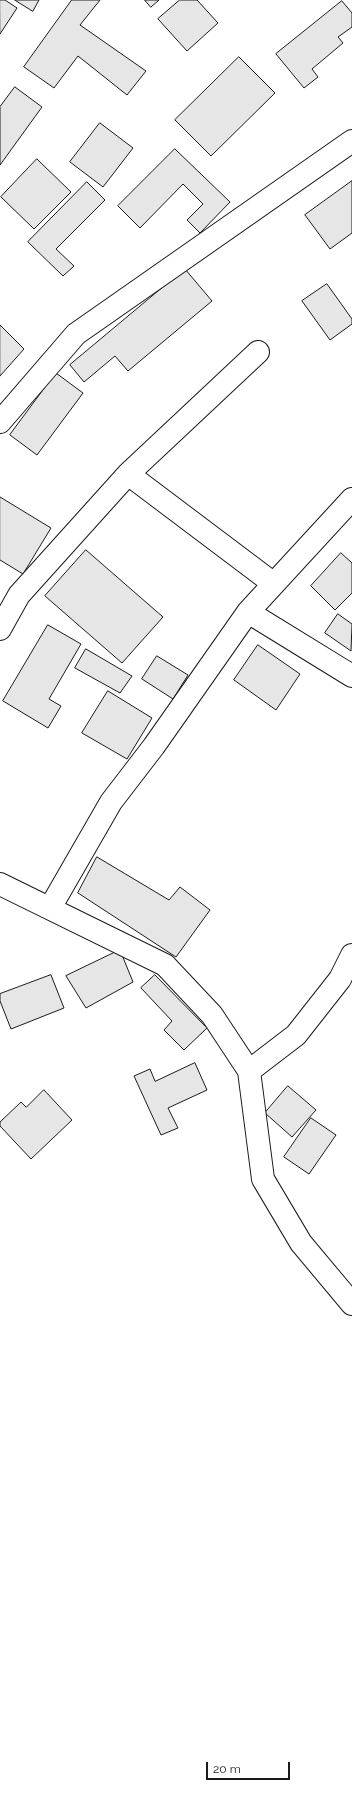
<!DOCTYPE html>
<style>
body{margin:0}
#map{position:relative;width:352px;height:1796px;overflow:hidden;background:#fff;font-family:Raleway,sans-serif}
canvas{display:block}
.scale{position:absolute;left:206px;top:1762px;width:84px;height:18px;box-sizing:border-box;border:2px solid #1a1a1a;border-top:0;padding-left:5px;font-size:12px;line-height:14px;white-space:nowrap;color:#1a1a1a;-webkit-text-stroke:3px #fff;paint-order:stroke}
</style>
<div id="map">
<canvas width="352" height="1796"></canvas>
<div class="scale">20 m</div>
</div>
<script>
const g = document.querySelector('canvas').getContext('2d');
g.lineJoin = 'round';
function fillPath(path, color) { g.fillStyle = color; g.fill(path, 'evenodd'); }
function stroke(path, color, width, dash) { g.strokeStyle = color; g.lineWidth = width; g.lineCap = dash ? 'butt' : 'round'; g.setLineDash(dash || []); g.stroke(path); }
const building = new Path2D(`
 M0,0H5L17,8L0,34Z
 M15,0H39L33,11Z
 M72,0H100L80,25L146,71L127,95L78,56L54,88L24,67Z
 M145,0H159L151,7Z
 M180,0H197L218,23L187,51L158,19Z
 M342,1L352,13V27L338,37L343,43L312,69L318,77L304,88L276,54Z
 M239,57L275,93L211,156L175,120Z
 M15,87L42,107L0,165V107Z
 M100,123L133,148L103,187L70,162Z
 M175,149L230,202L200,233L187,220L203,204L183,184L140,228L118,206Z
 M37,159L71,192L34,229L1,197Z
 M352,181V233L330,249L305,215Z
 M87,182L105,200L56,249L74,266L63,276L28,242Z
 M185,269L212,301L128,371L115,356L84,382L70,365Z
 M327,284L352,319V324L330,340L302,301Z
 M0,325L24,349L0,376Z
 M56,373L83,393L37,455L10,435Z
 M0,497L51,528L23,574L0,560Z
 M86,550L163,617L122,663L45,596Z
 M341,553L352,563V593L335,610L311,586Z
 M338,614L352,624L351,651L325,633Z
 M48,625L81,644L49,699L61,706L48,728L3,701Z
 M258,645L300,674L276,710L234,680Z
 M86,649L132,676L120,693L75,668Z
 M157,656L188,675L173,699L142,679Z
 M108,691L152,718L127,759L82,733Z
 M97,857L169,900L180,887L210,910L176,957L78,893Z
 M120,950L133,982L86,1008L66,976Z
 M51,975L64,1008L11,1029L0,1001V994Z
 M155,975L207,1028L184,1050L164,1030L172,1021L141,988Z
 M195,1063L207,1090L168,1108L178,1128L161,1135L134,1076L150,1069L155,1081Z
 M288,1086L316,1110L292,1137L265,1113Z
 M44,1090L72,1120L31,1159L0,1126V1122L21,1102L26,1107Z
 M311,1118L336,1135L309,1174L284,1157Z`);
fillPath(building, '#e6e6e6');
stroke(building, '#1a1a1a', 1);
const minor = new Path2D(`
 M0,422L76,334L352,141
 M128,474L274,584
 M248,612L352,676
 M0,629L19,595L128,474L258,352
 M0,884L165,965L212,1015L249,1071L263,1179L301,1243L352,1304
 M50,908L111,802L154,746L248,612L352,499
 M249,1071L296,1035L340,979L352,955`);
stroke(minor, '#1a1a1a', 24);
stroke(minor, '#fff', 22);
</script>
